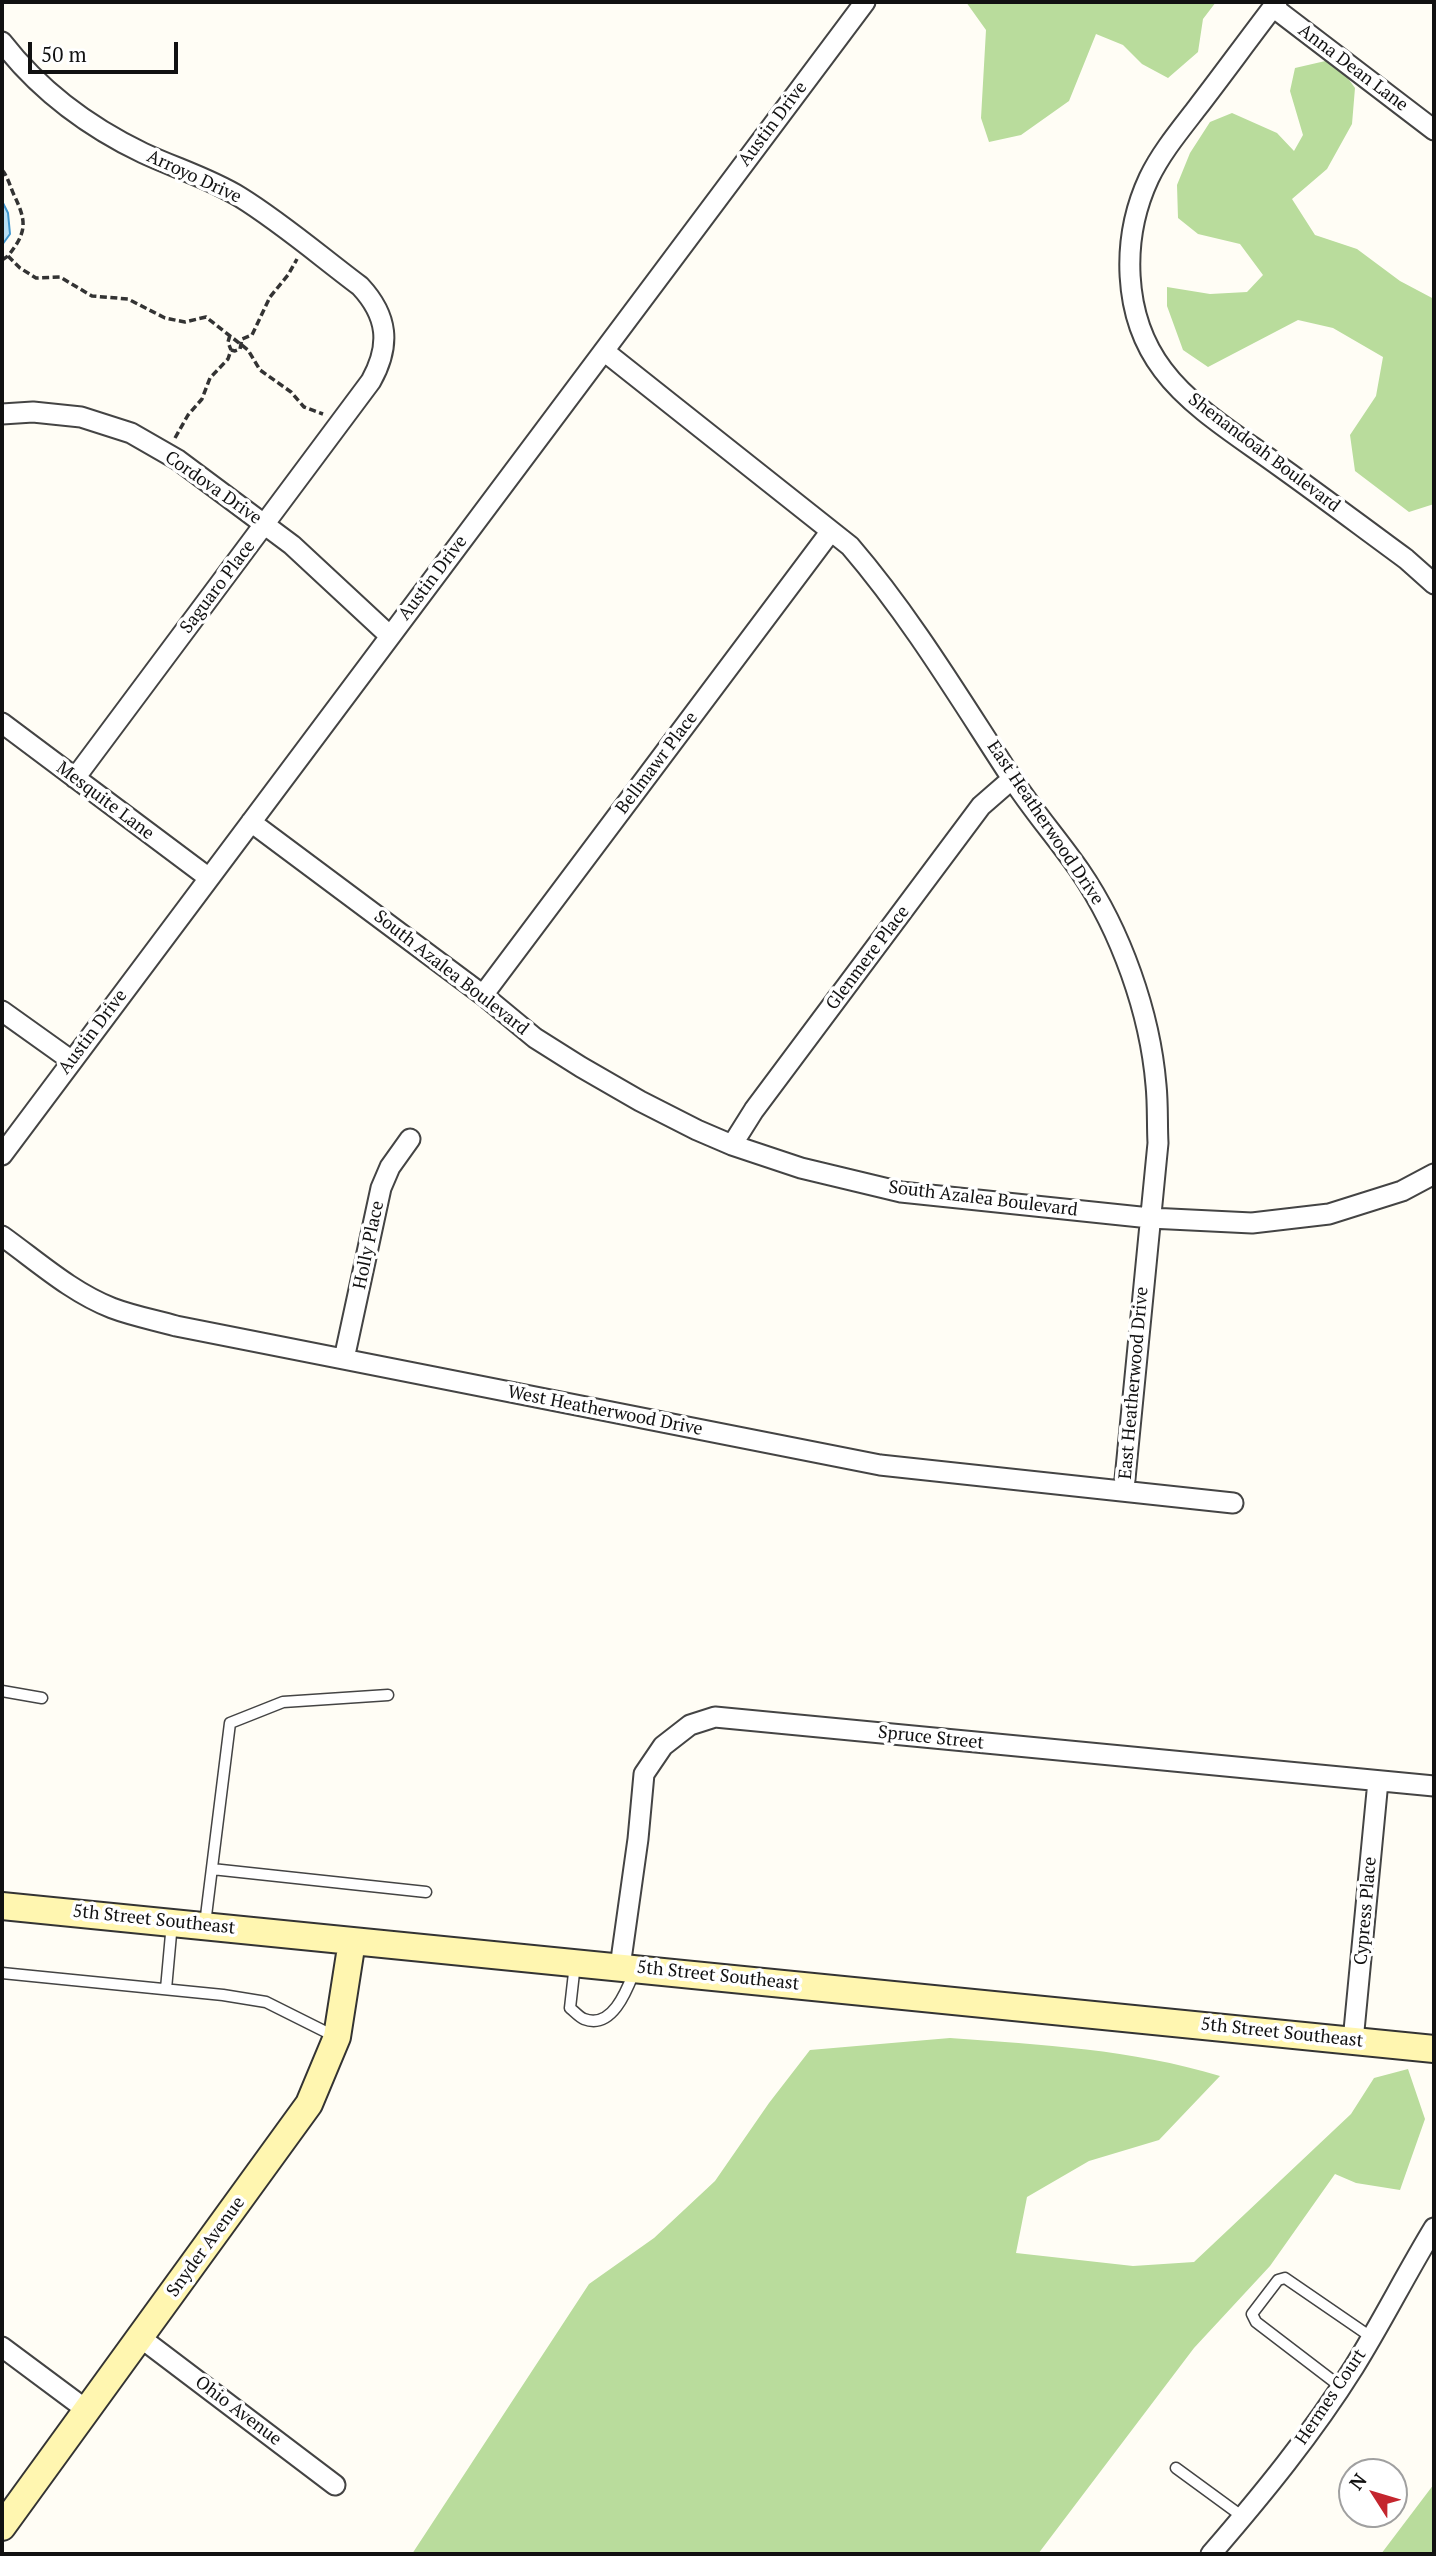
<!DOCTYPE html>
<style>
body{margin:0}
#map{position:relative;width:1436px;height:2556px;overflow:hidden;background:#fffdf5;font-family:"PT Serif",serif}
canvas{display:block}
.frame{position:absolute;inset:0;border:4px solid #111;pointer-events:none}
.north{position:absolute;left:1338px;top:2458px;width:70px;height:70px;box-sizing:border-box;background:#fff;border:2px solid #a0a0a0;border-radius:50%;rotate:307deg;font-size:19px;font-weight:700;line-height:28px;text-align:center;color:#111}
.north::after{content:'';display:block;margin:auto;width:24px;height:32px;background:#c4262e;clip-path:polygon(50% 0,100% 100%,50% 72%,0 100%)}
.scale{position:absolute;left:28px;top:42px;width:150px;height:32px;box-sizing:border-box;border:4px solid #111;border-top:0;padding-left:9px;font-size:21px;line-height:24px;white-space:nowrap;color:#111;-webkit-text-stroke:5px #fff;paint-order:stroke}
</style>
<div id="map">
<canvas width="1436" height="2556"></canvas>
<div class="frame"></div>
<div class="north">N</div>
<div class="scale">50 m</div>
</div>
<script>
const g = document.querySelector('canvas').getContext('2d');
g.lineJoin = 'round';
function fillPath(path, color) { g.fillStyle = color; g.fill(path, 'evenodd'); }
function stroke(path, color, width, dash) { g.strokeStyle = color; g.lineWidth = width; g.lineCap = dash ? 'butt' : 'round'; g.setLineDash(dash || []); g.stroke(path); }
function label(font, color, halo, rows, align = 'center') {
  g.font = font + ' "PT Serif",serif'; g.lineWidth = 7; g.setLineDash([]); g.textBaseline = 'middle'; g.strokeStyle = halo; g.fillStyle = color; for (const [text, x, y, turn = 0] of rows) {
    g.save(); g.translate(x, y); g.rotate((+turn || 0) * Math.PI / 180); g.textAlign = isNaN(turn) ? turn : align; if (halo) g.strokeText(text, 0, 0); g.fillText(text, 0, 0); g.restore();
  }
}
fillPath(new Path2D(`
 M966,2H1216L1203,19L1198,52L1168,78L1142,64L1123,45L1096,34L1069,101L1021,135L989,142L981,118L986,30Z
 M1334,59L1355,88L1352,124L1327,169L1292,199L1315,235L1357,249L1400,281L1434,299V504L1409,512L1355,471L1350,435L1376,396L1383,357L1333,328L1298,320L1208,367L1183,350L1167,306V287L1210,294L1247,292L1263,275L1240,244L1198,234L1178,218L1177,185L1190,153L1210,122L1232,113L1277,133L1294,151L1303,135L1290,91L1295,68Z
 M950,2038C1042,2045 1131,2049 1220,2076L1159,2140L1089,2161L1027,2197L1016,2253L1133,2266L1194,2262L1351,2114L1374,2078L1408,2069L1425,2119L1400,2190L1356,2183L1335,2174L1270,2266L1194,2348L1038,2554H412L589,2284L654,2238L715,2181L769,2103L810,2050Z
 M1434,2484V2554H1381Z`), '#b9dc9c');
const water = new Path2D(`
 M2,201L8,213L10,234L2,245Z`);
fillPath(water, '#b9e0f7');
stroke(water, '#3f96cf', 2);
const lane = new Path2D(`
 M2,1691L42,1698
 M212,1869L426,1892
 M205,1924L230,1723L283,1702L388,1695
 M575,1964L570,2008C574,2011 579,2017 584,2019C612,2030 627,1990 634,1972
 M2,1973L223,1995L266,2002L336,2037
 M166,1989L172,1923
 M1341,2387L1256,2322L1252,2314L1278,2280L1285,2278L1371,2337
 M1176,2468L1243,2517`);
const street = new Path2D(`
 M1277,2C1250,37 1224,73 1197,108C1180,130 1161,153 1149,178C1121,238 1122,316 1163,370C1192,409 1243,439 1282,468C1324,498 1365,529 1406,559L1434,584
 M1273,7L1434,130
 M2,42C40,91 87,126 143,153C175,168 209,178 240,197C282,223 320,256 360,286C388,316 391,345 371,381L75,778
 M604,351L850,546C911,617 960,699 1011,777C1032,810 1058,839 1080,871C1121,931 1150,1013 1156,1085C1158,1104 1157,1124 1158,1143L1124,1489
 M2,414L33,412L81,417L131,433L178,460L292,545L390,636
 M2,723L209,878
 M251,822L483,995L535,1038L581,1067L640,1101L697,1130L732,1145L801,1168L901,1192L1150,1218L1252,1223L1329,1214L1402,1191L1434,1174
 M483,995L831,531
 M2,1011L72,1061
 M732,1145L754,1110L981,806L1012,779
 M2,1155L865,2
 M2,1236C37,1261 71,1292 112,1308C133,1316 155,1320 176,1326L880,1465L1233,1503
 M344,1359L381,1188L390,1167L410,1139
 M620,1967L638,1839L644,1774L663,1746L690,1725L715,1717L1434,1786
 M1353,2041L1378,1781
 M141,2338L335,2485
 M2,2347L88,2411
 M1211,2554C1262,2495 1312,2434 1354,2367C1382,2322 1406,2274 1434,2228`);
const secondary = new Path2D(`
 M2,1906L1434,2049
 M2,2527L309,2104L337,2037L352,1941`);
stroke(lane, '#444', 13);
stroke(street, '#444', 23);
stroke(secondary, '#333', 30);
stroke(new Path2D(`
 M2,170C8,177 10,186 14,195C27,222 27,232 8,256L20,268L36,278L60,277L92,296L128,299L165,318L185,322L206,317L248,350L260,370L291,392L304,407L323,414
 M2,260L8,256
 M230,335L228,342L231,350
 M175,438L188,415L202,399L210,378L228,359L231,350L235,351L240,349L242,339L252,335L270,297L288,275L297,259`), '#333', 3.5, [7, 3.5]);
stroke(lane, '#fff', 10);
stroke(street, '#fff', 19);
stroke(secondary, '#fff6b0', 26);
label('18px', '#111', '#fff', [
 ["Anna Dean Lane",1353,68,37],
 ["Austin Drive",773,124,-53],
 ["Arroyo Drive",194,177,25],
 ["Shenandoah Boulevard",1264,453,37],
 ["Cordova Drive",213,488,35],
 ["Austin Drive",433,578,-53],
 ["Saguaro Place",218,587,-53],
 ["Bellmawr Place",657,763,-53],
 ["Mesquite Lane",105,801,37],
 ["East Heatherwood Drive",1045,823,56],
 ["Glenmere Place",868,958,-53],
 ["South Azalea Boulevard",451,973,38],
 ["Austin Drive",93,1032,-53],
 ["South Azalea Boulevard",983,1199,7],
 ["Holly Place",369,1245,-78],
 ["East Heatherwood Drive",1134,1383,-85],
 ["West Heatherwood Drive",605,1411,11],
 ["Spruce Street",931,1738,6],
 ["Cypress Place",1366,1911,-85],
 ["5th Street Southeast",154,1920,6],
 ["5th Street Southeast",718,1976,6],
 ["5th Street Southeast",1282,2033,6],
 ["Snyder Avenue",206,2247,-54],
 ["Hermes Court",1331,2397,-56],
 ["Ohio Avenue",238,2411,37]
]);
</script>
